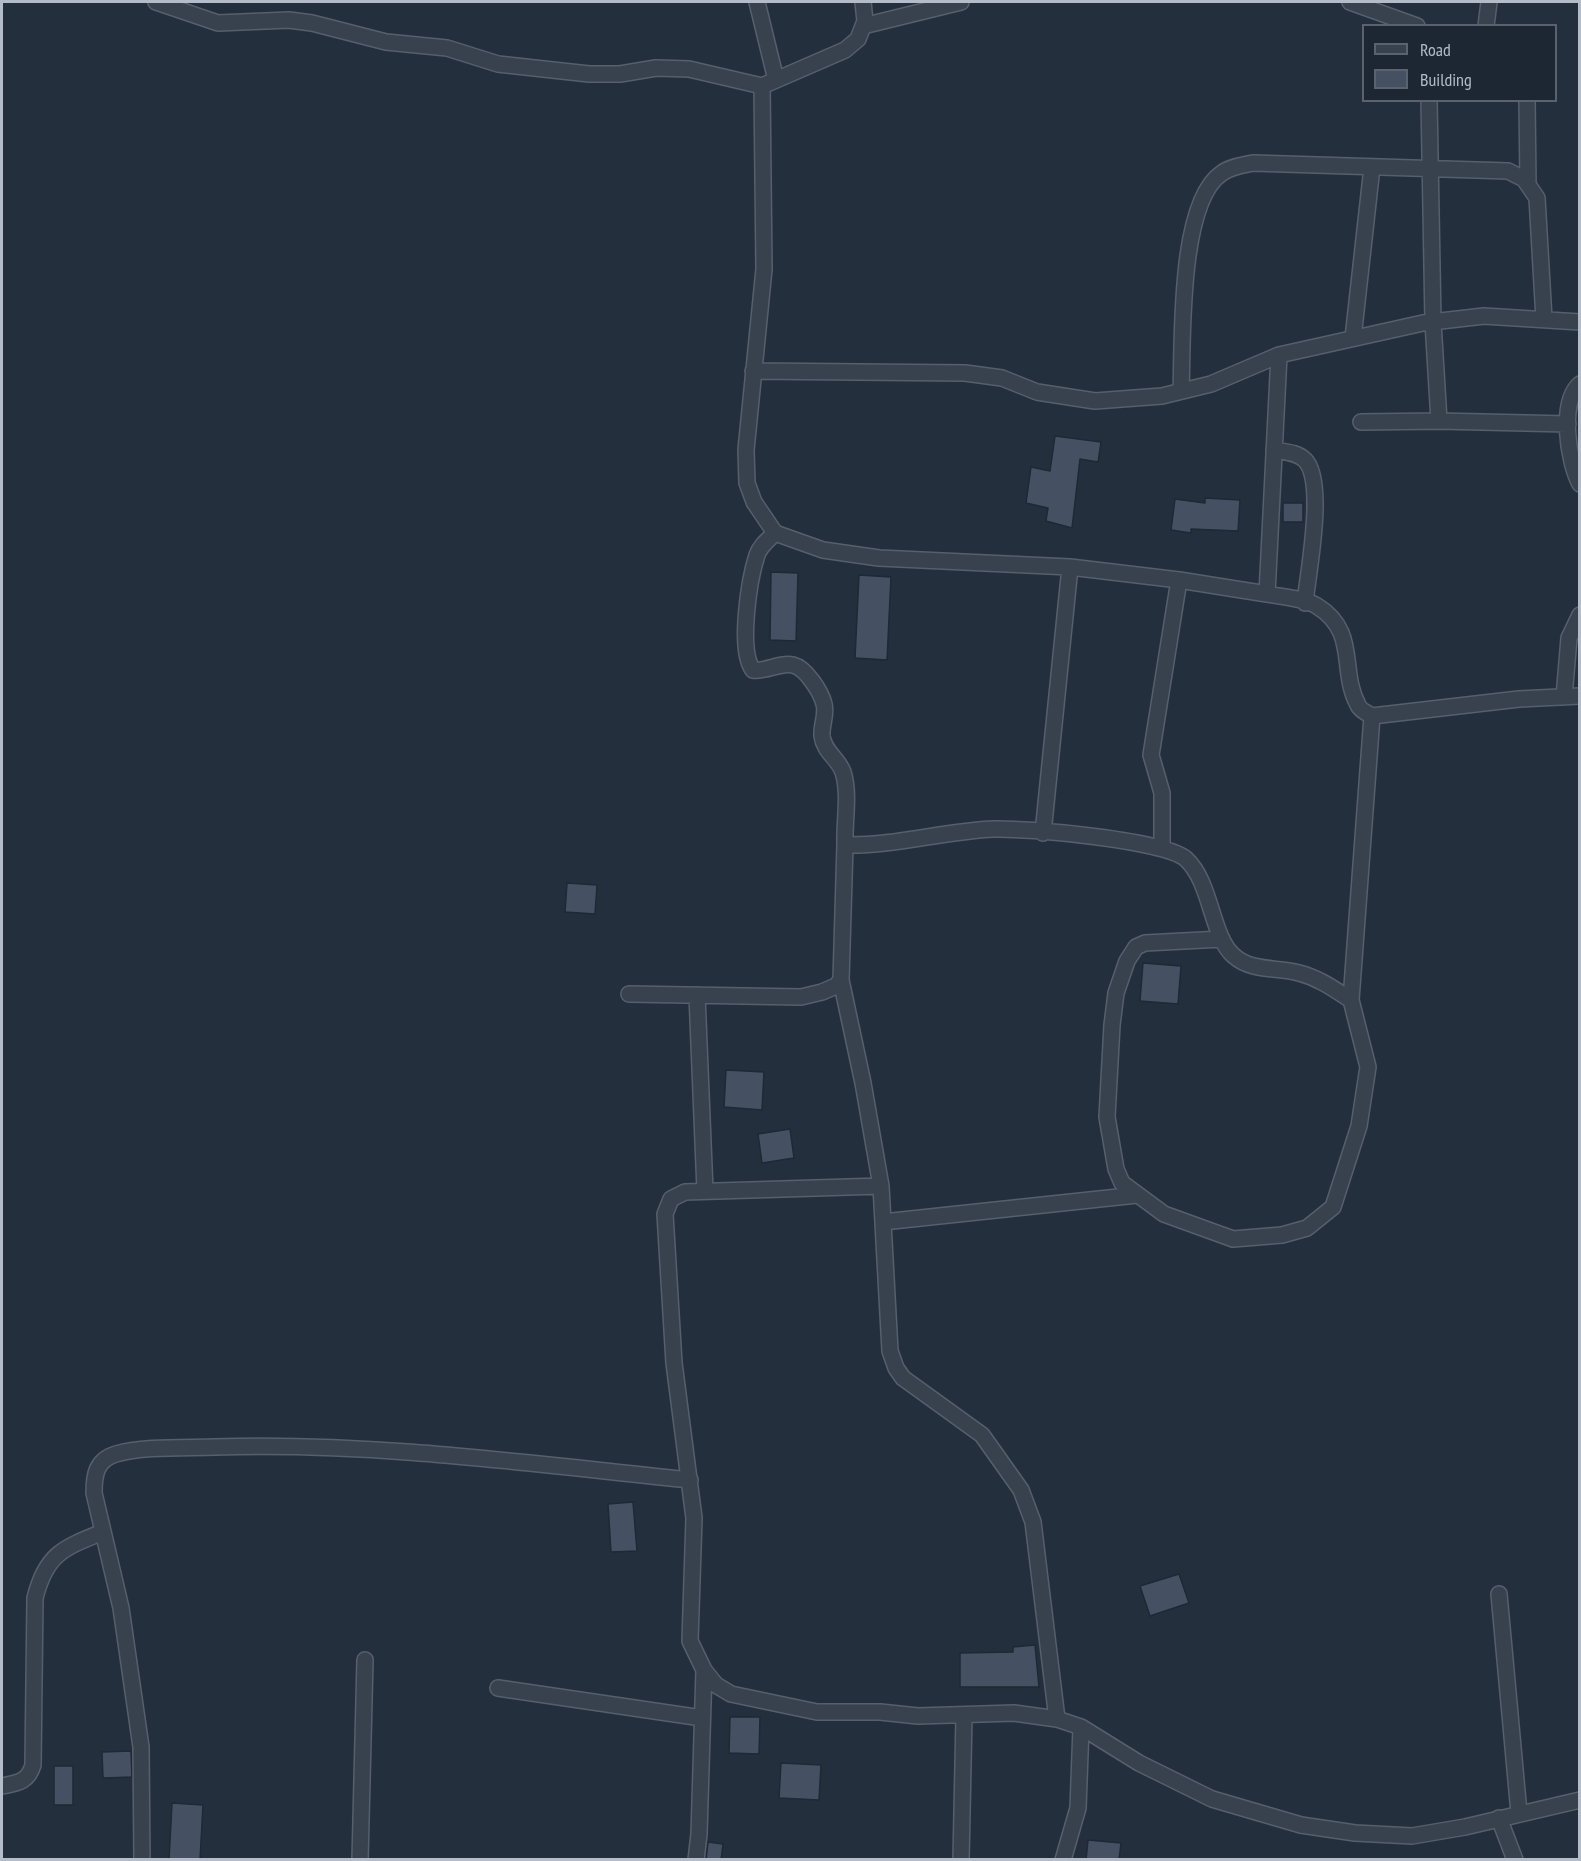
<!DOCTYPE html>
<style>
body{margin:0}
#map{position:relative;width:1581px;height:1861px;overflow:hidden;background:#242f3e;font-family:"PT Sans Narrow",sans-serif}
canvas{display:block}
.frame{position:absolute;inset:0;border:3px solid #b4bcc9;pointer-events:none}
.legend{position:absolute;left:1362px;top:24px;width:195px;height:78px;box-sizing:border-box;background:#1d2633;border:2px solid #59626f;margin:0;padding:8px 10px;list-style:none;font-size:18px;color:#b4bcc9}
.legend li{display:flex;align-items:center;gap:12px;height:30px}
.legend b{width:30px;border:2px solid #59626f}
</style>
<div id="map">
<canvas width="1581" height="1861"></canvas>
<div class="frame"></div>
<ul class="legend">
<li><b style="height:8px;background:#38414e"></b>Road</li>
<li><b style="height:16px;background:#455162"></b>Building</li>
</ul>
</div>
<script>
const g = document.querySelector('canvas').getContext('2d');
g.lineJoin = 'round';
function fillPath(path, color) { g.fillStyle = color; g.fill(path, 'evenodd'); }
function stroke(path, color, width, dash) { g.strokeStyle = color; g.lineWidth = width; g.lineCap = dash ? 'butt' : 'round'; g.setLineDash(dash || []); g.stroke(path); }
const building = new Path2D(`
 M1055,436L1101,442L1098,462L1080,459L1072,528L1046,521L1048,508L1026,503L1031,467L1050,471Z
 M1205,498L1240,500L1238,531L1191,529V533L1171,530L1175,499L1205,503Z
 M1283,503H1303V522H1283Z
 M771,572L798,573L796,641L770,640Z
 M859,575L891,577L887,660L855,658Z
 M567,883L597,885L595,914L565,912Z
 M1143,963L1181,966L1178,1004L1140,1001Z
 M726,1070L764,1072L762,1110L724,1107Z
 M790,1129L794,1158L762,1163L758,1134Z
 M633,1502L637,1551L611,1552L608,1504Z
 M1179,1574L1189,1603L1150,1616L1140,1586Z
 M1035,1645L1039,1687H960V1653L1013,1652V1647Z
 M730,1717H760L759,1754L729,1753Z
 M131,1751L132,1777L103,1778L102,1752Z
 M781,1763L821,1765L819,1800L779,1798Z
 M54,1766H73V1805H54Z
 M172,1803L203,1805L200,1860H169Z
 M1088,1840L1121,1843L1119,1860H1086Z
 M708,1842L723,1844L721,1860H706Z`);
fillPath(building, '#455162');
stroke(building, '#1f2835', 1.5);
const minor = new Path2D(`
 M156,2L218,23L289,20L312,23L386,42L447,48L498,64L589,74H620L656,68L689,69L762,86L845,50L858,39L865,21L863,2
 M757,2L776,80
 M1350,2L1417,26
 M863,26L961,2
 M1486,26L1489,2
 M762,86L764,269L746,450L747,483L754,502L775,533L823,550L879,558L1070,567L1179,580
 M1429,100L1433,322L1439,421
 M1527,100L1528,184
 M1353,338L1372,167
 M753,371L965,373L1002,378L1037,392L1095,401L1162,396L1211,384L1279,355L1423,323L1484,316L1580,322
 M1580,384C1559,402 1568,462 1580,484
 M1181,391C1183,342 1178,202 1222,173C1230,167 1243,165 1253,163L1508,171L1524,179L1537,198L1544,319
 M1361,422L1439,421L1568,424
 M1274,450C1285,452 1297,452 1305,460C1326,482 1308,572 1305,603
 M775,533C768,540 760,546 757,555C749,580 738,650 753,670C766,672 780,662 793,665C806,668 821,692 824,704C827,714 821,726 822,736C824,752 838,758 843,772C850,794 844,822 845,845C896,846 944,831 994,829C1026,828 1165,840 1186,859C1212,883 1211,937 1234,956C1252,972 1278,967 1299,973C1319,978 1334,989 1351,1000L1368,1067L1359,1126L1333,1207L1307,1228L1282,1235L1233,1239L1164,1214L1122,1183L1116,1169L1107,1117L1112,1025L1116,993L1127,961L1136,947L1145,943L1222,939
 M1267,594C1282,597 1304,598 1317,606C1359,632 1339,670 1358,705C1360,710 1367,713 1372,716L1519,699L1580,696
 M1564,697L1569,638L1580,615
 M1043,833L1070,567
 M1162,847V793L1151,755L1179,580L1267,594L1279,355
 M841,980L863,1083L881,1186L890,1351L896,1368L903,1378L982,1435L1021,1490L1033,1522L1057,1719
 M629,994L801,997L822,992L836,986L841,980L845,845
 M697,995L705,1191
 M1351,1000L1372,716
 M881,1186L685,1192L671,1199L665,1214L674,1363L694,1518L690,1641L704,1670L716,1685L731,1694L817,1712H880L918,1716L1014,1713L1057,1719L1081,1727L1139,1763L1212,1799L1301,1825L1355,1833L1412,1836L1465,1827L1580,1800
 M883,1222L1137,1195
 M1499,1594L1519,1813
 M498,1688L702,1718
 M2,1786C18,1783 28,1782 33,1765L35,1598C46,1554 63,1548 103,1532
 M1499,1818L1515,1860
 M142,1860L141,1747L121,1608L94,1493C94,1475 96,1460 116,1454C142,1446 187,1448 215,1447C373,1442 533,1464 690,1480
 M360,1860L365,1660
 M696,1860L699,1834L704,1670
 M961,1860L964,1716
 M1063,1860L1078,1808L1081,1727`);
stroke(minor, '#565f6c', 18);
stroke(minor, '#38414e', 15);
</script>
